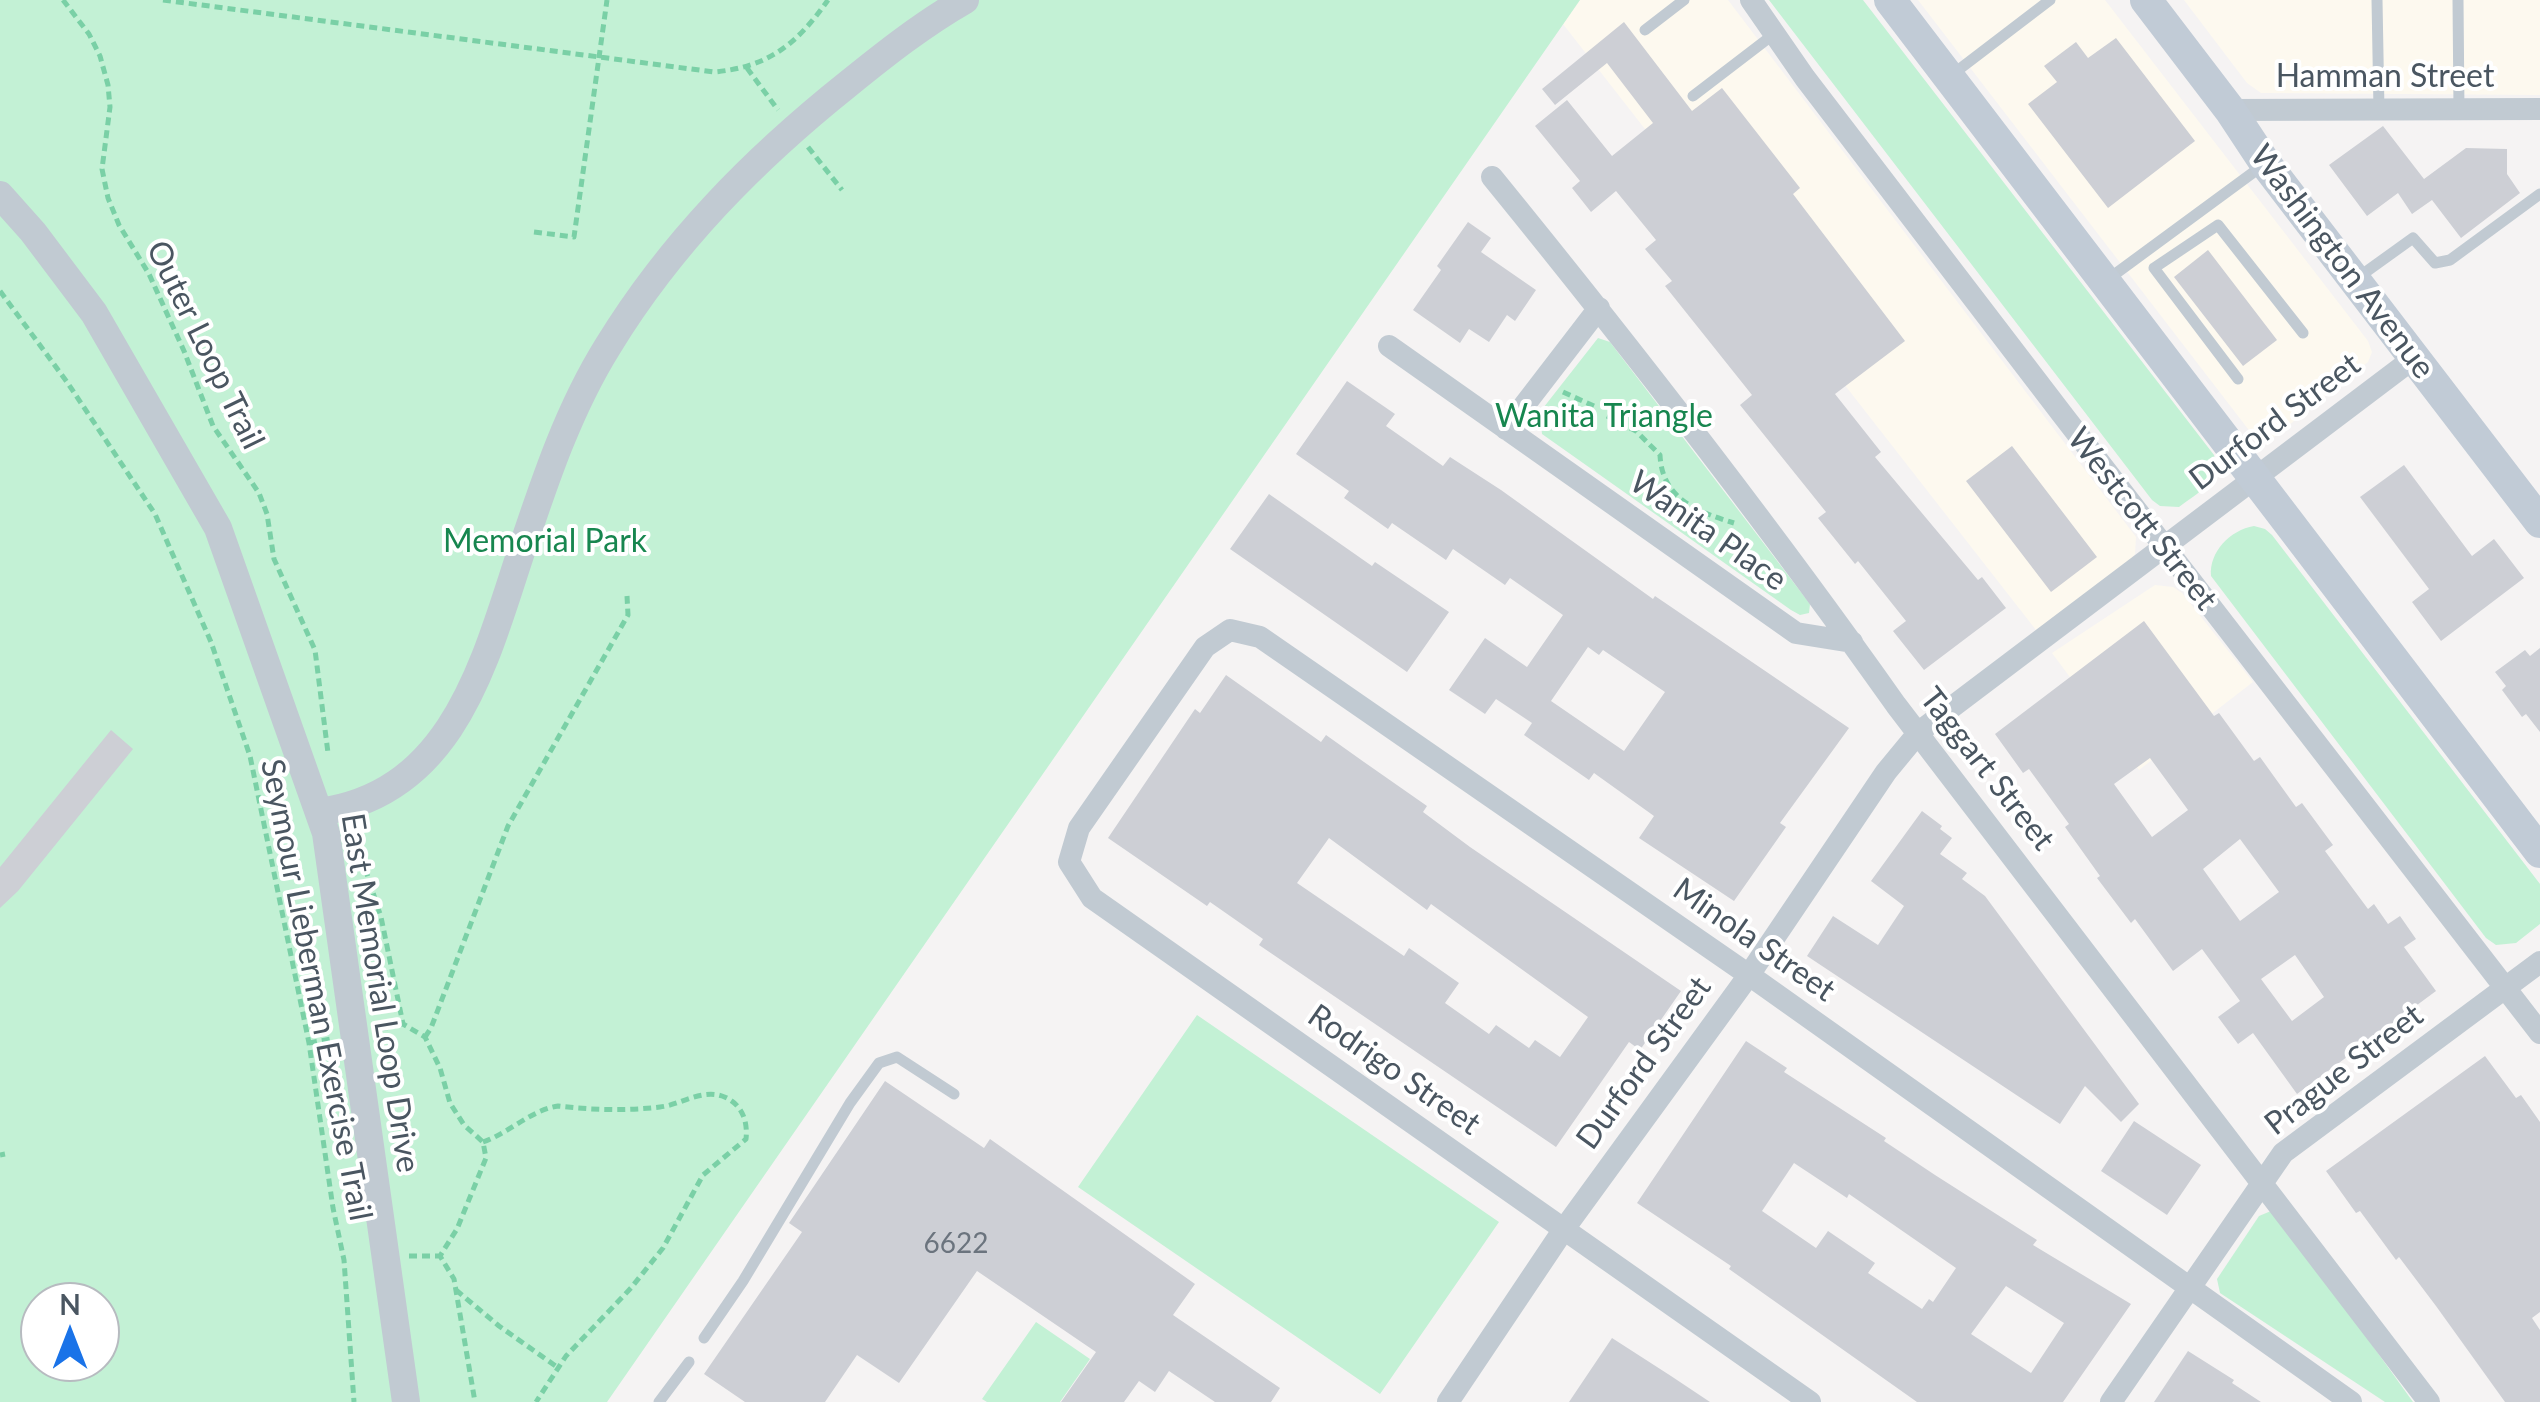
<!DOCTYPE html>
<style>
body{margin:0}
#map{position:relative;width:2540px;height:1402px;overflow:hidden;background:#f5f3f3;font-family:Lato,sans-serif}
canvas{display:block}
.north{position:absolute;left:20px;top:1282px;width:100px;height:100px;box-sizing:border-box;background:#fff;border:2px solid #b7bbc0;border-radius:50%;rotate:0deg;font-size:28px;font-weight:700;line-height:40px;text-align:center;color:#4a5661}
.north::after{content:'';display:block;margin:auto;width:35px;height:45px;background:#1a73e8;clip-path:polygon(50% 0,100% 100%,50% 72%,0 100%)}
</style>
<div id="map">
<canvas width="2540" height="1402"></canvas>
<div class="north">N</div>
</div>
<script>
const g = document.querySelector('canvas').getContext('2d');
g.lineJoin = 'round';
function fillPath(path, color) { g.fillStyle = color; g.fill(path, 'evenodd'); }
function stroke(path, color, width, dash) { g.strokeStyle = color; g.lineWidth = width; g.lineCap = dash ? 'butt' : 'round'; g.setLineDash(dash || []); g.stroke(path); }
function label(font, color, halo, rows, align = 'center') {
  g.font = font + ' Lato,sans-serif'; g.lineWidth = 8; g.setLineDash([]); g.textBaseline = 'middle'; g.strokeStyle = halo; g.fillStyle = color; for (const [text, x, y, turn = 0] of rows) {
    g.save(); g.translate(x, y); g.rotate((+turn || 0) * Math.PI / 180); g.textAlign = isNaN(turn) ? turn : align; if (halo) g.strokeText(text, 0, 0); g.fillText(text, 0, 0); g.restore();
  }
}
fillPath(new Path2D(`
 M1580,0H1728L2136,537L2135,554L2129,561L2036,630L1563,24Z
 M1918,0H2105L2368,341L2372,352L2368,362L2274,437L2255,438Z
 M2184,0H2540V95L2261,93L2247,83Z
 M2155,585L2173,587L2182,593L2253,682L2139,770L2052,653Z`), '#fdf9ef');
fillPath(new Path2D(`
 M0,0H1580L607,1402H0ZM40,1302H100V1362H40Z
 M1769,0H1863L2214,455C2219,483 2199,492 2179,507L2160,506L2152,500Z
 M1598,338L1610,342L1810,604L1809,613L1800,615L1791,610L1542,434L1540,412Z
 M2254,526L2265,529L2272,535L2540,884V924L2516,943L2496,945L2486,938L2211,576C2209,552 2230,530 2254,526Z
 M1197,1015L1499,1222L1380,1394L1078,1187Z
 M2271,1211L2281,1218L2413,1402H2385L2220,1293L2217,1279L2259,1216Z
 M1036,1322L1090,1359L1060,1402H987L982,1399Z`), '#c3f1d5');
fillPath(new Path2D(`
 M1624,22L1692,111L1722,88L1800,188L1793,194L1905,341L1835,394L1881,452L1875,457L1978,580L1982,577L2006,608L1924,670L1893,631L1906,621L1858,561L1855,564L1818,518L1826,512L1740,405L1752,395L1665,286L1672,281L1645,249L1656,240L1616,191L1591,212L1572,188L1580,181L1535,126L1567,100L1612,156L1653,123L1607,63L1555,105L1542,89Z
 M2116,38L2195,141L2108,208L2028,104L2057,82L2044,66L2076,42L2088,58Z
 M2383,126L2424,179L2466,148L2507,149V174L2520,193L2461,238L2432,200L2412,214L2398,193L2367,216L2329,165Z
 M1468,222L1491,238L1481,252L1536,290L1515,321L1507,315L1489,342L1469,329L1460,343L1413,310L1441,270L1437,266Z
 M2208,250L2277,340L2243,366L2174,277Z
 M1347,381L1395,414L1386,426L1443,466L1450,457L1501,490L1653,599L1655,596L1849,728L1780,823L1786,827L1734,901L1639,838L1654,816L1594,773L1589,780L1524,735L1532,723L1496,699L1485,714L1449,690L1485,638L1527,667L1563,615L1510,578L1505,585L1453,549L1446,560L1392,523L1388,529L1344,498L1349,491L1296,454ZM1588,647L1599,655L1603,650L1665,692L1624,751L1551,701Z
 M2012,446L2097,557L2051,592L1966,481Z
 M2404,465L2472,556L2494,539L2524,578L2441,641L2412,602L2429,589L2360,497Z
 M1269,494L1372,566L1375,562L1449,612L1407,672L1230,549Z
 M2144,621L2214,716L2219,713L2254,761L2260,757L2296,807L2302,803L2333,845L2325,851L2368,909L2374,904L2388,924L2400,916L2416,939L2404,947L2436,991L2297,1094L2253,1033L2238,1044L2218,1017L2240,1001L2202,949L2173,971L2135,919L2131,923L2097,878L2100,876L2065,827L2069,824L2029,769L2023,773L1995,734ZM2150,758L2188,810L2152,837L2114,784ZM2240,839L2279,892L2240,921L2203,869ZM2295,955L2324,997L2292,1021L2261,979Z
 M2540,648V732L2526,714L2522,717L2502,690L2506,686L2495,672L2525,650L2530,656Z
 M1226,675L1321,742L1326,735L1364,762L1427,806L1423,812L1470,847L1681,991L1640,1050L1629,1042L1556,1147L1259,945L1263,939L1210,902L1207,906L1108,838L1195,709L1200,713ZM1329,838L1427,910L1431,904L1588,1017L1560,1057L1535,1040L1529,1048L1496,1025L1489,1034L1445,1003L1459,983L1409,948L1404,956L1297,883Z
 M111,730L133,749L18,891L0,908V867Z
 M1922,811L1942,826L1940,829L1952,838L1940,854L1967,873L1962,879L1985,896L2139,1104L2121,1122L2085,1086L2060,1124L1807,956L1833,916L1878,945L1904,906L1871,881Z
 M1746,1041L1787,1068L1784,1072L1886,1138L1884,1141L1935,1175L2037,1240L2033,1245L2131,1304L2063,1402H1917L1729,1269L1731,1266L1637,1203ZM1794,1163L1847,1198L1849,1194L1956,1268L1933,1302L1929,1299L1922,1309L1868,1273L1875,1263L1828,1231L1816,1248L1762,1211ZM2006,1286L2064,1323L2031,1373L1971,1334Z
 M2485,1056L2516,1098L2521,1095L2540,1122V1312L2532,1318L2540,1330V1402H2505L2436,1306L2399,1257L2396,1260L2360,1211L2356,1213L2326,1171Z
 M885,1081L984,1148L990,1139L1195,1284L1173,1315L1280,1388L1271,1402H1215L1169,1371L1155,1392L1139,1381L1124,1402H1061L1096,1352L977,1271L899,1383L857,1355L825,1402H745L704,1374L802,1232L789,1223Z
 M2134,1121L2201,1165L2167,1215L2101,1171Z
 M1612,1338L1671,1376L1710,1402H1569Z
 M2188,1351L2234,1380L2232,1383L2261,1402H2154Z`), '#cdcfd5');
stroke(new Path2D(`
 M63,0L89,34L100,56L108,85L110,107L102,169L108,198L119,225L149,274L184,351L213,426L259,493L267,514L274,559L315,650L328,753
 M163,0L714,72C769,67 797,44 828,0
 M747,68L778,110
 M808,147L842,190
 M534,232L574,237L607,0
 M0,291L67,382L155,514L211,642L250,756L309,1043L333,1208L344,1260L354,1402
 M1563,392L1596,407
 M1607,416L1636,431L1660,455C1662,500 1699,512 1734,523
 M357,844L381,917L403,1024L425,1037L440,1068L450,1103L464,1125L483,1142L486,1158L457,1229L440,1256L454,1279L475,1402
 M381,1029L403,1024
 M425,1037L431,1028L508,826L628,615L627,596
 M309,1043L331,1039
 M483,1142C509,1133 531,1110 558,1106C592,1110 626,1111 660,1107C680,1105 701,1089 722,1096C742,1103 748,1121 746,1139L703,1175L663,1248L631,1288L566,1356L536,1402
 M0,1155L5,1154
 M409,1256H440
 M456,1290L499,1326L557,1367`), '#7ad0a6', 5, [8, 5]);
stroke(new Path2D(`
 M2377,0L2379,110
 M2458,0L2459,110
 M1645,30L1684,0
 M1953,74L2050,0
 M1693,96L1774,34
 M2356,279L2413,238L2435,263L2450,260L2540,194
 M2107,280L2262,166
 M2238,379L2154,268L2218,225L2303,333
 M704,1338L743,1281L850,1103L879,1063L897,1057L954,1094
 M659,1402L689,1362`), '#c1cad2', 11);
stroke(new Path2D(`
 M1751,0L1805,78L2062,414L2540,1033
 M2230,110L2540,109
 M1492,177C1632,349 1768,524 1896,705L2429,1402
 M1389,346L1796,633L1852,642
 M1506,429L1599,308
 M1448,1402L1564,1229L1749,975L1886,772L1919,732L2414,358
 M1810,1402L1092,898L1069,862L1079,828L1205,647L1230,630L1260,637L1749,975L2351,1402
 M2111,1402L2283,1153L2540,962`), '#c1cad2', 22);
stroke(new Path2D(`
 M0,195L33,232L94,313L218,528L326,833L406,1402
 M319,812C452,794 484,664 520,555C544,483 568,410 608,346C671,243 754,159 848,84C885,54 923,24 965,0`), '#c1cad2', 28);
stroke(new Path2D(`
 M1890,0L2540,852
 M2146,0L2230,110L2265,163L2540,522`), '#c1cbd6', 32);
label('28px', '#6b747e', null, [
 ["6622",956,1244]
]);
label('32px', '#4a5661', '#fff', [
 ["Hamman Street",2385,77],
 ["Washington Avenue",2342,262,53],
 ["Outer Loop Trail",205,345,64],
 ["Durford Street",2275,422,-37],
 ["Westcott Street",2142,519,52],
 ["Wanita Place",1708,531,35],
 ["Taggart Street",1987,769,52],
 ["Minola Street",1754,940,35],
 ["Seymour Lieberman Exercise Trail",316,990,79],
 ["East Memorial Loop Drive",380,993,81],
 ["Durford Street",1644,1063,-54],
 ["Rodrigo Street",1394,1070,35],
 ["Prague Street",2344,1070,-38]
]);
label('32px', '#17864f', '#fff', [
 ["Wanita Triangle",1604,417],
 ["Memorial Park",545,542]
]);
</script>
